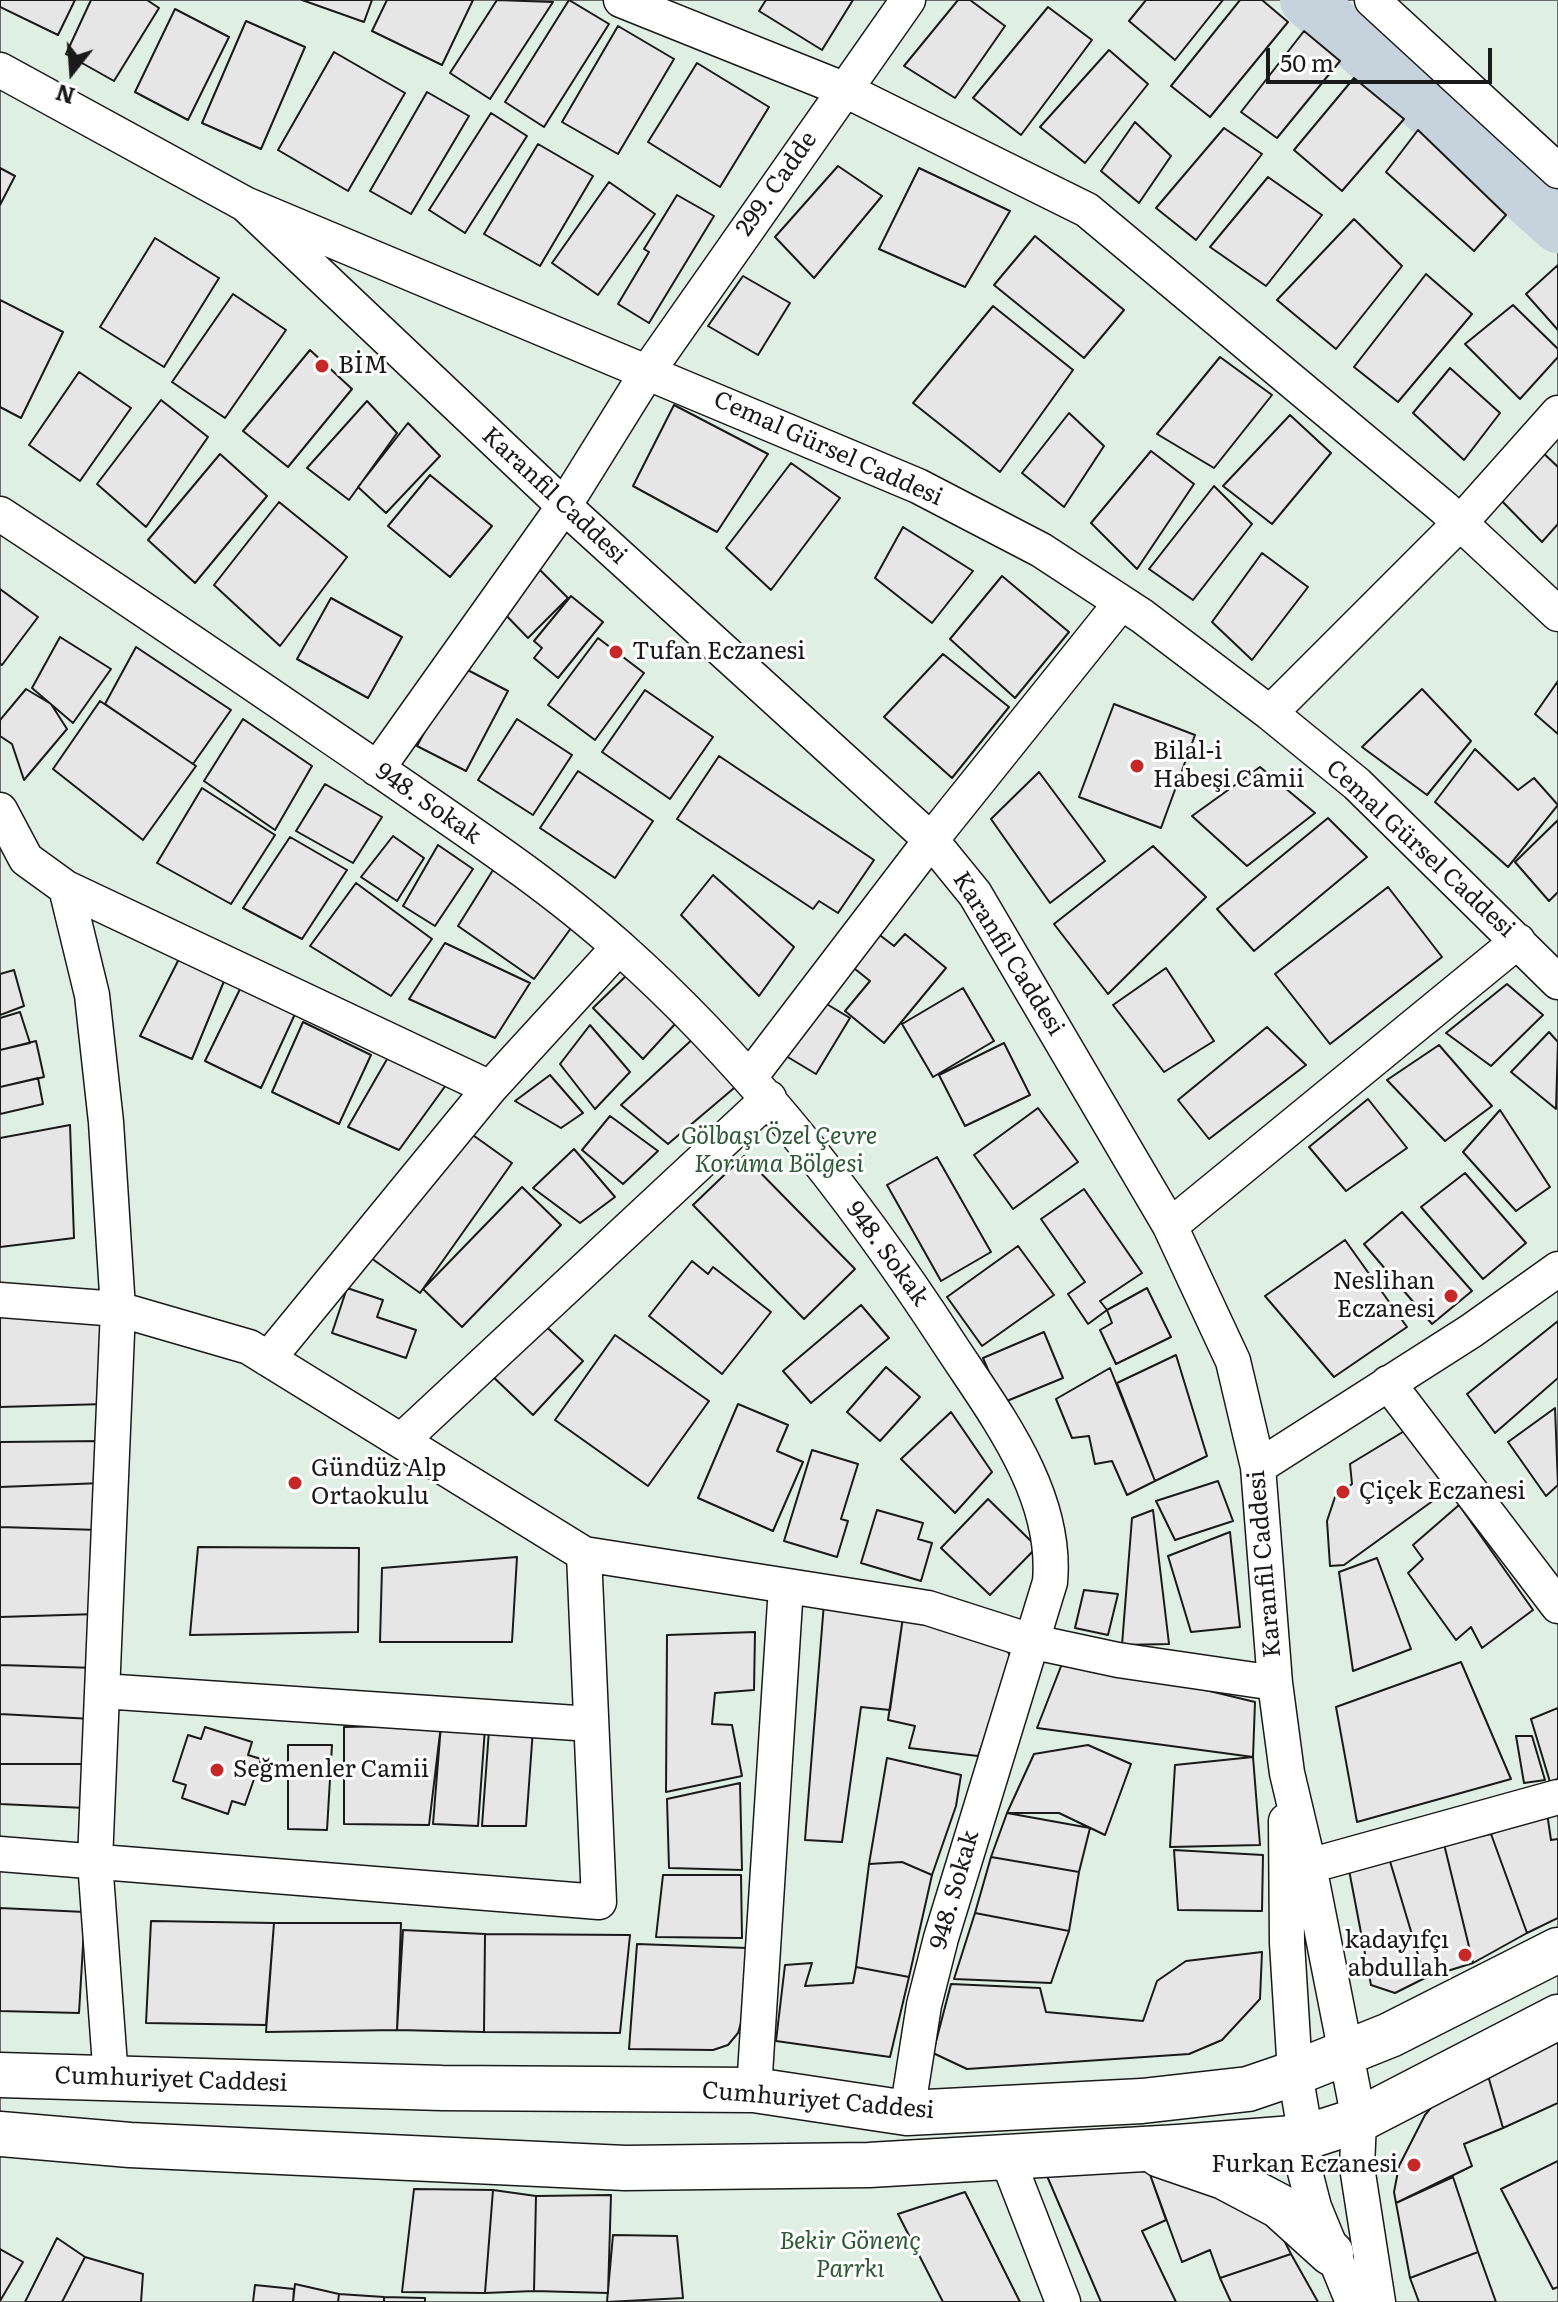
<!DOCTYPE html>
<meta charset="utf-8">
<style>
body{margin:0}
#map{position:relative;width:1558px;height:2302px;overflow:hidden;background:#fff;font-family:Literata,serif}
canvas{display:block}
.north{position:absolute;left:32px;top:32px;width:80px;height:80px;-webkit-text-stroke:6px #fff;paint-order:stroke;rotate:197deg;font-size:22px;font-weight:700;line-height:32px;text-align:center;color:#1a1a1a}
.north::after{content:'';display:block;margin:auto;width:28px;height:36px;background:#1a1a1a;clip-path:polygon(50% 0,100% 100%,50% 72%,0 100%)}
.scale{position:absolute;left:1266px;top:48px;width:226px;height:36px;box-sizing:border-box;border:4px solid #1a1a1a;border-top:0;padding-left:10px;font-size:24px;line-height:28px;white-space:nowrap;color:#1a1a1a;-webkit-text-stroke:6px #fff;paint-order:stroke}
</style>
<div id="map">
<canvas width="1558" height="2302"></canvas>
<div class="north">N</div>
<div class="scale">50 m</div>
</div>
<script>
const g = document.querySelector('canvas').getContext('2d');
g.lineJoin = 'round';
function fillPath(path, color) { g.fillStyle = color; g.fill(path, 'evenodd'); }
function stroke(path, color, width, dash) { g.strokeStyle = color; g.lineWidth = width; g.lineCap = dash ? 'butt' : 'round'; g.setLineDash(dash || []); g.stroke(path); }
function label(font, color, halo, rows, align = 'center') {
  g.font = font + ' Literata,serif'; g.lineWidth = 6; g.setLineDash([]); g.textBaseline = 'middle'; g.strokeStyle = halo; g.fillStyle = color; for (const [text, x, y, turn = 0] of rows) {
    g.save(); g.translate(x, y); g.rotate((+turn || 0) * Math.PI / 180); g.textAlign = isNaN(turn) ? turn : align; if (halo) g.strokeText(text, 0, 0); g.fillText(text, 0, 0); g.restore();
  }
}
const green = new Path2D(`
 M0,0H1558V2302H0Z`);
fillPath(green, '#e0efe3');
stroke(green, '#6a6a6a', 2);
stroke(new Path2D(`
 M1307,0L1558,226`), '#c6d2dc', 54);
const building = new Path2D(`
 M0,0H75L58,35L0,7Z
 M91,0H147L159,8L114,81L66,54Z
 M302,0H372L364,22Z
 M387,0H473L442,65L372,31Z
 M497,0L553,2L490,99L450,73Z
 M569,0L609,24L544,127L505,102Z
 M766,0H853L822,50L759,11Z
 M958,0H970L1005,26L955,98L904,66Z
 M1146,0H1223L1175,60L1129,21Z
 M1240,0H1262L1288,22L1210,117L1171,86Z
 M1048,7L1092,40L1021,135L973,98Z
 M175,9L229,37L188,120L135,92Z
 M246,21L305,47L261,149L202,123Z
 M618,26L674,59L618,154L562,122Z
 M1304,31L1340,61L1277,138L1241,112Z
 M1109,50L1148,84L1085,163L1040,127Z
 M334,52L405,93L348,191L278,150Z
 M697,63L769,107L720,187L648,142Z
 M1354,78L1404,119L1342,191L1294,150Z
 M427,92L469,116L411,214L370,191Z
 M491,113L527,136L465,233L429,210Z
 M1135,122L1171,156L1139,203L1101,171Z
 M1224,128L1262,154L1196,240L1156,208Z
 M1418,130L1506,215L1474,251L1386,172Z
 M538,144L593,176L540,266L484,234Z
 M838,166L882,196L814,278L775,237Z
 M0,168L15,176L0,205Z
 M919,168L1010,211L965,287L879,249Z
 M1268,177L1322,215L1266,286L1210,247Z
 M609,182L655,214L598,295L552,263Z
 M677,195L714,216L649,323L618,304L649,252L644,249Z
 M1354,219L1402,266L1336,349L1277,300Z
 M1035,236L1124,310L1084,358L994,285Z
 M155,238L219,278L164,367L100,327Z
 M1558,265V330L1526,294Z
 M1426,274L1472,314L1398,402L1354,367Z
 M743,276L790,303L758,355L708,326Z
 M233,294L286,330L225,418L172,382Z
 M0,300L63,332L21,418L0,407Z
 M1513,305L1558,349V357L1520,399L1465,344Z
 M993,306L1073,370L1000,472L913,403Z
 M310,350L352,389L288,467L243,431Z
 M1220,357L1272,395L1214,468L1157,434Z
 M1450,368L1500,413L1464,460L1413,413Z
 M79,372L131,408L80,481L29,445Z
 M161,400L208,437L146,527L97,484Z
 M367,401L397,433L349,500L307,468Z
 M674,405L768,454L717,532L633,486Z
 M1069,413L1104,446L1064,507L1022,473Z
 M1290,415L1331,453L1272,524L1223,486Z
 M408,423L440,456L386,513L358,487Z
 M1540,450L1558,467V524L1542,542L1496,495Z
 M1151,451L1194,484L1137,569L1091,523Z
 M220,454L267,496L195,583L148,540Z
 M791,463L840,498L771,590L726,548Z
 M430,475L492,526L450,577L388,526Z
 M1214,486L1252,524L1193,600L1149,569Z
 M279,502L347,557L280,646L214,585Z
 M903,527L973,571L932,623L875,578Z
 M1262,553L1308,587L1252,660L1212,622Z
 M540,570L568,598L528,638L500,609Z
 M1002,576L1069,632L1015,698L950,639Z
 M0,589L38,617L2,665L0,664Z
 M571,596L603,622L558,678L534,658L542,648L534,641Z
 M331,598L402,637L368,698L297,659Z
 M60,637L111,669L73,723L32,688Z
 M598,638L644,673L595,740L548,705Z
 M136,647L231,710L193,764L105,704Z
 M943,654L1009,707L952,778L884,717Z
 M460,666L508,691L466,771L417,746Z
 M1558,681V734L1535,714Z
 M26,689L51,704L67,729L24,780L12,744L0,736V720Z
 M1422,689L1471,741L1427,795L1362,747Z
 M645,690L713,737L670,799L602,752Z
 M100,701L196,766L143,840L53,769Z
 M1114,704L1195,735L1161,828L1079,797Z
 M243,719L312,766L275,830L204,781Z
 M517,719L572,755L533,815L478,780Z
 M1475,749L1518,790L1534,778L1558,805L1508,867L1435,802Z
 M719,756L874,860L838,913L819,901L813,909L677,819Z
 M1260,767L1315,813L1247,866L1192,816Z
 M578,771L653,821L615,878L540,828Z
 M1039,772L1105,861L1050,903L991,819Z
 M325,784L382,817L353,863L296,831Z
 M202,788L275,835L231,904L157,863Z
 M1328,818L1367,857L1254,951L1217,909Z
 M1558,820V892L1549,901L1515,862Z
 M393,836L424,858L397,901L361,877Z
 M290,837L347,870L302,939L243,908Z
 M438,845L473,869L435,926L403,906Z
 M1153,846L1206,897L1108,994L1054,924Z
 M493,870L574,924L534,979L458,926Z
 M713,875L794,947L759,996L681,915Z
 M356,883L432,939L391,996L310,946Z
 M1388,887L1442,957L1330,1044L1275,974Z
 M877,933L894,946L905,934L946,968L884,1043L845,1011L870,981L850,965Z
 M445,943L530,983L495,1038L409,999Z
 M182,953L227,974L192,1059L140,1036Z
 M1166,968L1214,1041L1164,1072L1113,1005Z
 M14,970L24,1006L0,1015V974Z
 M628,974L675,1024L643,1059L593,1008Z
 M1507,984L1543,1015L1491,1066L1446,1033Z
 M242,985L295,1014L261,1088L205,1061Z
 M963,988L994,1041L933,1077L902,1024Z
 M820,1000L850,1018L816,1074L786,1056Z
 M20,1012L30,1043L0,1050V1018Z
 M303,1022L371,1055L339,1124L272,1092Z
 M590,1025L630,1072L595,1109L560,1064Z
 M1267,1027L1306,1065L1209,1139L1178,1100Z
 M1549,1032L1558,1042L1556,1109L1511,1072Z
 M696,1036L740,1083L668,1144L621,1105Z
 M36,1041L44,1077L0,1087V1050Z
 M1004,1043L1030,1095L965,1126L939,1075Z
 M1439,1045L1492,1106L1445,1141L1387,1080Z
 M390,1054L446,1085L399,1150L348,1127Z
 M550,1075L583,1113L561,1128L515,1101Z
 M38,1078L43,1104L0,1114V1087Z
 M1368,1099L1407,1148L1346,1191L1309,1147Z
 M1038,1108L1078,1162L1013,1209L974,1155Z
 M1500,1110L1550,1187L1516,1211L1463,1152Z
 M610,1116L658,1151L623,1184L582,1150Z
 M70,1125L74,1238L0,1247V1138Z
 M463,1128L512,1163L420,1293L371,1258Z
 M574,1149L615,1197L580,1223L533,1188Z
 M744,1156L855,1269L804,1319L693,1205Z
 M937,1157L991,1252L941,1281L887,1185Z
 M1465,1173L1526,1243L1483,1279L1421,1207Z
 M522,1187L561,1225L462,1327L423,1289Z
 M1084,1189L1142,1273L1100,1301L1107,1310L1088,1324L1068,1294L1085,1282L1041,1219Z
 M1402,1212L1472,1291L1432,1324L1364,1244Z
 M1345,1240L1407,1327L1334,1377L1265,1296Z
 M1018,1246L1054,1295L982,1346L947,1297Z
 M692,1261L708,1274L713,1267L771,1312L722,1374L649,1316Z
 M347,1288L383,1300L377,1317L416,1330L406,1358L332,1333Z
 M1147,1288L1171,1337L1116,1364L1100,1330L1112,1323L1107,1310Z
 M861,1305L889,1338L811,1403L783,1371Z
 M0,1312L109,1314L105,1404L0,1407Z
 M538,1319L583,1361L533,1415L488,1372Z
 M1558,1321V1378L1495,1433L1467,1394Z
 M1044,1332L1063,1378L1002,1403L983,1358Z
 M615,1335L709,1401L648,1486L555,1420Z
 M1176,1355L1207,1456L1155,1481L1117,1383Z
 M886,1367L920,1397L880,1441L847,1412Z
 M1110,1368L1155,1481L1127,1495L1112,1461L1095,1464L1089,1436L1072,1438L1056,1399Z
 M738,1404L788,1425L777,1451L803,1462L773,1531L698,1498Z
 M1555,1408L1558,1485L1546,1496L1508,1442Z
 M951,1412L992,1472L955,1513L901,1459Z
 M1411,1427L1452,1487L1344,1565L1330,1566L1327,1521L1335,1497L1352,1484L1350,1464Z
 M104,1441L102,1483L0,1487V1442Z
 M812,1450L858,1464L841,1519L848,1521L837,1557L784,1541Z
 M1218,1481L1233,1521L1175,1540L1156,1501Z
 M102,1483L99,1530L0,1527V1487Z
 M988,1499L1037,1547L990,1595L941,1548Z
 M1459,1505L1533,1610L1482,1648L1471,1627L1456,1640L1408,1573L1423,1559L1413,1545Z
 M877,1510L923,1523L918,1539L932,1543L921,1581L861,1563Z
 M1153,1510L1169,1644L1122,1645L1132,1518Z
 M0,1527L99,1530L97,1614L0,1617Z
 M1230,1532L1240,1627L1191,1632L1168,1556Z
 M198,1547L359,1548L358,1632L190,1635Z
 M517,1557L512,1642H380L382,1568Z
 M1377,1558L1411,1649L1353,1671L1339,1572Z
 M1084,1590L1118,1594L1108,1635L1075,1628Z
 M824,1603L903,1617L890,1710L861,1707L842,1842L805,1840Z
 M97,1614L96,1668L0,1665V1617Z
 M903,1617L998,1634L1013,1661L978,1756L909,1748L915,1726L888,1720Z
 M755,1632L754,1690L715,1693L712,1724L732,1725L742,1776L666,1792L667,1635Z
 M1065,1656L1255,1702L1253,1757L1037,1728Z
 M1461,1662L1511,1779L1357,1822L1336,1707Z
 M0,1665L96,1668L92,1719L0,1714Z
 M1558,1708V1779L1550,1782L1531,1719Z
 M0,1714L92,1719L91,1764H0Z
 M441,1725L485,1728L478,1826L433,1824Z
 M441,1725L429,1825L344,1824V1727Z
 M205,1727L252,1742L248,1755L261,1759L245,1805L232,1801L228,1814L182,1798L186,1785L173,1781L188,1735L201,1739Z
 M533,1729L526,1826H482L489,1730Z
 M1516,1736H1532L1545,1780L1524,1783Z
 M288,1745H332L327,1830L288,1829Z
 M1088,1745L1131,1764L1105,1835L1059,1813H1007L1034,1754Z
 M1253,1757L1260,1845L1170,1847L1175,1765Z
 M887,1758L961,1775L956,1806L932,1875L902,1862L869,1864Z
 M0,1764H91L85,1808L0,1804Z
 M740,1783L742,1870L669,1868L667,1799Z
 M1007,1813L1090,1828L1079,1872L991,1857Z
 M1547,1813L1551,1840L1558,1839V1918L1527,1933L1491,1834Z
 M1491,1834L1527,1933L1473,1963L1444,1844Z
 M1444,1844L1473,1963L1425,1978L1389,1858Z
 M1174,1850L1263,1855L1262,1911L1178,1910Z
 M991,1857L1079,1872L1069,1931L975,1913Z
 M1389,1858L1425,1978L1395,1993L1371,1985L1349,1870Z
 M902,1862L932,1875L909,1977L856,1967L869,1864Z
 M663,1875H741L742,1938L656,1937Z
 M0,1908L85,1912L79,2013L0,2011Z
 M975,1913L1069,1931L1051,1983L954,1979Z
 M151,1921L274,1923L266,2025L146,2023Z
 M274,1923H401L397,2030L266,2032Z
 M403,1930L485,1934L484,2032L397,2030Z
 M485,1934L630,1935L620,2033L484,2032Z
 M637,1944L748,1948L744,2013L738,2033L728,2045L713,2050L629,2049Z
 M1262,1952L1260,1999L1222,2040L1189,2054L967,2069L933,2053L951,1984L1040,1988L1046,2012L1143,2021L1157,1981L1186,1961Z
 M812,1963L805,1986L853,1983L856,1967L909,1977L890,2057L776,2041L785,1965Z
 M1558,2039V2103L1503,2128L1487,2072Z
 M1487,2072L1503,2128L1464,2144L1472,2166L1396,2203L1394,2192L1399,2166L1425,2115L1442,2094Z
 M1558,2161V2287L1553,2289L1501,2189Z
 M1148,2169L1166,2220L1142,2231L1176,2302H1101L1047,2176Z
 M1148,2169L1260,2211L1283,2238L1291,2254L1220,2278L1210,2250L1182,2262Z
 M1453,2177L1478,2252L1410,2278L1396,2203Z
 M414,2189L493,2190L485,2293L402,2292Z
 M493,2190L536,2196L534,2291L485,2293Z
 M965,2192L1020,2302H943L898,2214Z
 M611,2195L608,2293L534,2291L536,2196Z
 M613,2235L677,2236L683,2298L607,2302Z
 M57,2238L85,2257L62,2302H25Z
 M0,2249L23,2262L0,2301Z
 M1478,2252L1496,2302H1419L1410,2278Z
 M1291,2254L1318,2302H1231L1220,2278Z
 M85,2257L143,2274L141,2302H62Z
 M295,2284L339,2294L338,2302H293Z
 M255,2285L294,2289L293,2302H253Z
 M339,2294L384,2297V2302H338Z
 M384,2297L425,2298V2302H384Z`);
fillPath(building, '#e6e6e6');
stroke(building, '#1a1a1a', 2);
const minor = new Path2D(`
 M621,0L843,89L1087,210L1444,508L1558,614
 M1372,0L1558,171
 M0,70L245,204L918,486L1041,550L1142,616L1270,713L1357,784L1558,982
 M245,204L564,506L931,840L975,894L1170,1226L1233,1361L1258,1467L1275,1683L1287,1773L1309,1866L1359,2120L1357,2167L1378,2302
 M0,514C127,597 252,683 378,769C460,826 545,881 620,948C749,1063 856,1200 950,1345C996,1415 1058,1494 1050,1582L941,1938L924,2005L907,2113
 M1270,713L1460,523L1558,413
 M377,769L564,506L648,371L908,0
 M0,810L26,859L66,888L92,995L106,1122L118,1309L95,1861L111,2079
 M66,888L490,1088
 M750,1077L931,840L1121,603
 M1170,1226L1518,941
 M0,1300L118,1309L249,1347L584,1554L599,1902L0,1854
 M268,1359L490,1088L619,947
 M1388,1383L1558,1606
 M401,1441L769,1098
 M1258,1467L1471,1331L1558,1269
 M584,1554L928,1608L1034,1642L1118,1660L1275,1683
 M102,1691L591,1724
 M1286,1821L1287,1943L1295,2073L1306,2137L1304,2168L1314,2207L1353,2302
 M1309,1866L1558,1797
 M754,2090L786,1586
 M1007,2158L1063,2302`);
const major = new Path2D(`
 M0,2075L442,2088L754,2090L907,2113L1142,2101L1248,2089L1295,2073L1390,2035L1558,1950
 M0,2134L130,2145L625,2168L869,2165L1178,2147L1306,2137L1359,2120L1558,2017
 M1160,2155L1224,2177L1279,2206L1331,2253`);
stroke(minor, '#1a1a1a', 37);
stroke(major, '#1a1a1a', 47);
stroke(minor, '#fff', 34);
stroke(major, '#fff', 44);
for (const [x, y, r, color] of [
 [322,366,8,"#c62828"],
 [616,652,8,"#c62828"],
 [1137,766,8,"#c62828"],
 [1451,1296,8,"#c62828"],
 [295,1483,8,"#c62828"],
 [1343,1492,8,"#c62828"],
 [217,1770,8,"#c62828"],
 [1465,1955,8,"#c62828"],
 [1414,2165,8,"#c62828"]
]) { const dot = new Path2D(); dot.arc(x, y, r, 0, 2 * Math.PI); g.fillStyle = color; g.fill(dot); stroke(dot, '#fff', 3); }
label('24px', '#1a1a1a', '#fff', [
 ["299. Cadde",777,184,-55],
 ["Cemal Gürsel Caddesi",828,449,24],
 ["Karanfil Caddesi",554,496,43],
 ["948. Sokak",428,804,35],
 ["Cemal Gürsel Caddesi",1420,849,43],
 ["Karanfil Caddesi",1008,954,58],
 ["948. Sokak",887,1254,54],
 ["Karanfil Caddesi",1265,1564,-95],
 ["948. Sokak",955,1890,-74],
 ["Cumhuriyet Caddesi",171,2080,2],
 ["Cumhuriyet Caddesi",818,2101,5]
]);
label('24px', '#1a1a1a', '#fff', [
 ["BİM",338,366],
 ["Tufan Eczanesi",632,652],
 ["Bilal-i",1153,752],
 ["Habeşi Camii",1153,780],
 ["Neslihan",1435,1282,"right"],
 ["Eczanesi",1435,1310,"right"],
 ["Gündüz Alp",311,1469],
 ["Ortaokulu",311,1497],
 ["Çiçek Eczanesi",1359,1492],
 ["Seğmenler Camii",233,1770],
 ["kadayıfçı",1449,1941,"right"],
 ["abdullah",1449,1969,"right"],
 ["Furkan Eczanesi",1398,2165,"right"]
], 'left');
label('italic 24px', '#2b5a34', '#fff', [
 ["Gölbaşı Özel Çevre",779,1137],
 ["Koruma Bölgesi",779,1165],
 ["Bekir Gönenç",850,2242],
 ["Parrkı",850,2270]
]);
</script>
